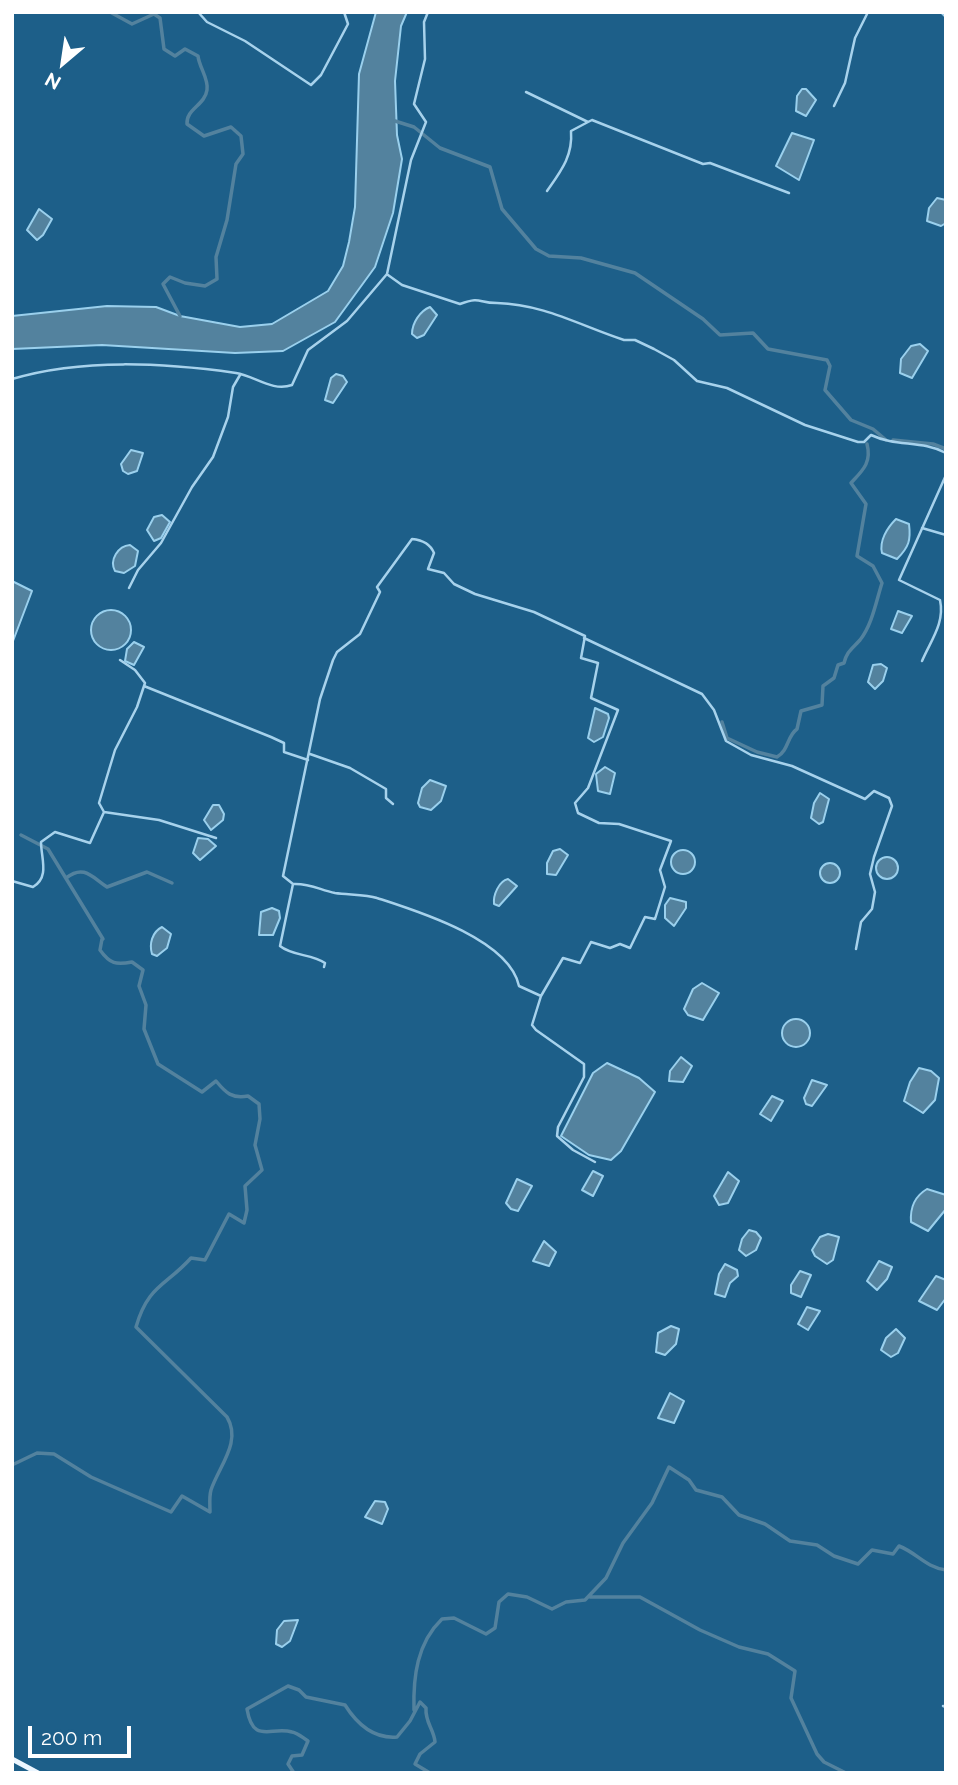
<!DOCTYPE html>
<style>
body{margin:0}
#map{position:relative;width:958px;height:1785px;overflow:hidden;background:#1d5f89;font-family:Raleway,sans-serif}
canvas{display:block}
.frame{position:absolute;inset:0;border:14px solid #fff;pointer-events:none}
.north{position:absolute;left:28px;top:28px;width:70px;height:70px;-webkit-text-stroke:5px #1d5f89;paint-order:stroke;rotate:209deg;font-size:19px;font-weight:700;line-height:28px;text-align:center;color:#fff}
.north::after{content:'';display:block;margin:auto;width:24px;height:32px;background:#fff;clip-path:polygon(50% 0,100% 100%,50% 72%,0 100%)}
.scale{position:absolute;left:28px;top:1726px;width:103px;height:32px;box-sizing:border-box;border:4px solid #fff;border-top:0;padding-left:9px;font-size:21px;line-height:24px;white-space:nowrap;color:#fff;-webkit-text-stroke:5px #1d5f89;paint-order:stroke}
</style>
<div id="map">
<canvas width="958" height="1785"></canvas>
<div class="frame"></div>
<div class="north">N</div>
<div class="scale">200 m</div>
</div>
<script>
const g = document.querySelector('canvas').getContext('2d');
g.lineJoin = 'round';
function fillPath(path, color) { g.fillStyle = color; g.fill(path, 'evenodd'); }
function stroke(path, color, width, dash) { g.strokeStyle = color; g.lineWidth = width; g.lineCap = dash ? 'butt' : 'round'; g.setLineDash(dash || []); g.stroke(path); }
const water = new Path2D(`
 M376,12H407L401,26L395,81L397,135L402,159L393,213L375,267L335,322L283,351L235,353L102,345L12,349V316L107,306L156,307L180,316L240,327L272,324L328,291L343,266L349,242L355,207L359,74Z
 M802,89H806L816,100L806,116L796,111L797,96Z
 M792,133L814,140L799,180L776,166Z
 M937,198L946,200V223L941,226L927,221L929,208Z
 M39,209L52,219L43,235L37,240L27,230Z
 M430,307L437,315L424,335L417,338L412,334C412,323 420,311 430,307Z
 M920,344L928,351L912,378L900,373L901,359L911,346Z
 M336,374L343,376L347,382L333,403L325,400L331,378Z
 M131,450L143,453L137,471L128,474L123,471L121,464Z
 M162,515L170,522L161,538L154,541L147,530L154,517Z
 M896,519L909,524C911,540 909,547 897,559L882,553C879,541 887,528 896,519Z
 M130,545L138,551L135,566L124,573L115,571C109,560 118,546 130,545Z
 M12,581L32,591L13,641H12Z
 M91 630a20 20 0 1 1 40 0a20 20 0 1 1-40 0Z
 M898,611L912,616L902,633L891,629Z
 M134,642L144,647L134,665L125,661L127,649Z
 M881,664L887,668L883,681L875,689L868,682L873,665Z
 M595,708L608,714L609,718L603,737L594,742L588,738Z
 M605,767L615,773L610,794L598,791L596,774Z
 M430,780L446,786L441,801L431,810L420,807L418,803L422,788Z
 M820,793L829,799L823,822L819,824L811,818L814,803Z
 M213,805H219L224,814L223,820L211,830L204,820Z
 M198,838L208,839L216,846L200,860L193,853Z
 M560,849L568,855L556,875L547,874V863L553,851Z
 M671 862a12 12 0 1 1 24 0a12 12 0 1 1-24 0Z
 M876 868a11 11 0 1 1 22 0a11 11 0 1 1-22 0Z
 M820 873a10 10 0 1 1 20 0a10 10 0 1 1-20 0Z
 M508,879L517,886L499,906L494,904C493,895 499,881 508,879Z
 M670,898L686,902V908L674,926L665,918V905Z
 M272,908L279,911L280,918L273,935H259L261,912Z
 M162,927L171,934L167,948L157,956L152,954C149,944 152,932 162,927Z
 M702,983L719,993L703,1020L688,1015L684,1009L693,989Z
 M782 1033a14 14 0 1 1 28 0a14 14 0 1 1-28 0Z
 M681,1057L692,1066L683,1082L669,1081L670,1071Z
 M607,1063L639,1078L655,1092L621,1151L611,1160L589,1155L561,1136L593,1073Z
 M919,1068L931,1071L939,1078L935,1100L923,1113L904,1101L910,1082Z
 M812,1080L827,1085L812,1106L806,1104L804,1098Z
 M772,1096L783,1101L771,1121L760,1114Z
 M593,1171L603,1176L593,1196L582,1190Z
 M728,1172L739,1181L728,1203L719,1205L714,1196Z
 M517,1179L532,1186L518,1211L511,1209L506,1203Z
 M927,1189L946,1195V1209L928,1231L911,1222C910,1208 915,1196 927,1189Z
 M749,1230L756,1232L761,1238L756,1250L746,1256L739,1250L742,1239Z
 M828,1234L839,1237L833,1260L827,1264L815,1256L812,1250L820,1237Z
 M544,1241L556,1252L549,1266L533,1261Z
 M879,1261L892,1267L887,1279L877,1290L867,1281Z
 M725,1264L737,1270L738,1276L730,1283L725,1297L715,1294L719,1274Z
 M800,1271L811,1275L801,1297L791,1293V1285Z
 M936,1276L946,1280V1298L937,1310L919,1301Z
 M807,1307L820,1311L808,1330L798,1324Z
 M671,1326L679,1329L676,1344L665,1355L656,1352L658,1333Z
 M896,1329L905,1338L898,1353L891,1357L881,1350L886,1338Z
 M670,1393L684,1401L674,1423L658,1418Z
 M375,1501L385,1502L388,1509L382,1524L365,1517Z
 M298,1620L290,1641L282,1647L276,1644L277,1630L284,1621Z`);
fillPath(water, '#53829e');
stroke(water, '#9ad0ed', 2);
stroke(new Path2D(`
 M110,12L132,24L154,14L160,18L164,49L175,56L185,49L198,56C199,67 209,79 207,90C205,105 186,109 187,124L204,136L231,127L241,136L243,154L236,164L227,220L216,257L217,279L205,286L185,283L170,277L163,284L180,316
 M395,121L414,127L440,148L490,167L502,209L536,249L549,256L581,258L635,273L703,319L720,335L753,333L768,349L827,360L830,366L825,390L851,420L873,429L886,440
 M893,440L933,444L946,449
 M722,722L727,738L757,752L777,757C789,750 787,736 797,729L801,711L822,705L823,686L834,678L838,665L844,663C847,651 852,649 860,640C872,625 876,602 882,583L873,566L857,556L866,504L851,483C862,471 872,463 867,444
 M21,835L48,849L103,939
 M66,878C84,864 92,877 107,887L147,872L172,883
 M12,1465L37,1453L54,1454L91,1477L171,1512L182,1496L210,1512C210,1505 209,1497 211,1490C219,1466 242,1442 227,1417L136,1327C148,1285 166,1286 191,1258L205,1260L229,1214L244,1223L247,1210L245,1186L262,1170L255,1145L260,1119L259,1104L248,1096C232,1099 226,1093 216,1081L202,1092L158,1064L144,1029L146,1005L139,986L143,970L132,962C116,965 110,964 100,950L102,939
 M590,1597H640L700,1630L739,1647L768,1654L795,1671L791,1698L817,1754L824,1762L846,1773
 M414,1710C413,1677 417,1643 442,1619L454,1618L486,1634L495,1628L499,1602L508,1594L527,1597L552,1609L566,1602L585,1600L606,1578L623,1543L652,1503L669,1467L689,1480L696,1490L722,1497L739,1515L765,1524L790,1541L817,1545L834,1556L858,1564L872,1550L893,1554L899,1546C917,1553 925,1567 946,1570
 M294,1773L288,1764L292,1756L302,1755L308,1741C303,1738 298,1733 292,1732C271,1726 253,1745 247,1709L288,1686L299,1690L306,1697L345,1705C357,1724 373,1739 397,1737L410,1721L420,1702L426,1708C425,1723 434,1729 435,1742L420,1754L415,1764L430,1773`), '#53829e', 3.5);
stroke(new Path2D(`
 M198,12L207,22L245,41L311,85L321,75L348,24L344,12
 M941,12L946,17
 M526,92L588,122L592,120L703,164L710,163L789,193
 M834,106L845,83L855,38L868,12
 M547,191C561,171 573,156 571,131L588,122
 M388,275L402,285L460,304C482,296 477,303 497,303C543,304 581,326 624,340H635L654,349L674,360L697,381L727,388L805,425L858,442H864L871,435C896,447 922,440 946,453
 M12,379C82,358 164,363 236,373C255,376 272,392 292,385L308,350L347,321L387,274L411,160L426,122L414,104L425,59L424,22L428,12
 M922,528L946,535
 M129,588L138,570L161,543L192,487L213,457L228,417L233,387L240,375
 M584,638L702,694L714,710L726,741L751,755L792,766L865,799L874,791L889,798L892,806L874,857L870,874L875,892L872,909L861,922L856,949
 M922,661C931,640 945,623 940,600L899,580L946,475
 M144,686L271,737L284,743V752L308,760
 M310,754L350,768L386,789V798L393,804
 M104,812L99,803L115,750L137,707L145,683L135,670L120,660
 M12,881L33,887C50,877 41,858 41,842L55,832L90,843L104,812L159,820L216,838
 M293,884L283,876L320,699L333,660L337,652L360,634L380,592L377,587L412,539C422,540 430,543 434,553L428,569L444,573L454,584L475,594L534,612L585,636L581,658L598,663L591,698L618,710L588,788L575,803L578,813L599,823L619,824L671,841L660,870L665,887L655,919L645,917L630,948L620,944L610,948L591,942L580,963L563,958L541,996
 M324,967L325,963C312,954 292,956 280,946L293,884C310,883 320,890 335,893C348,895 366,894 377,898C417,911 509,939 519,986L541,996L532,1025L536,1030L584,1064V1077L558,1127L557,1136L573,1150L595,1162
 M943,1706L946,1707`), '#a7d2ec', 2.5);
stroke(new Path2D(`
 M12,1759L38,1773`), '#ecf6ff', 5);
</script>
